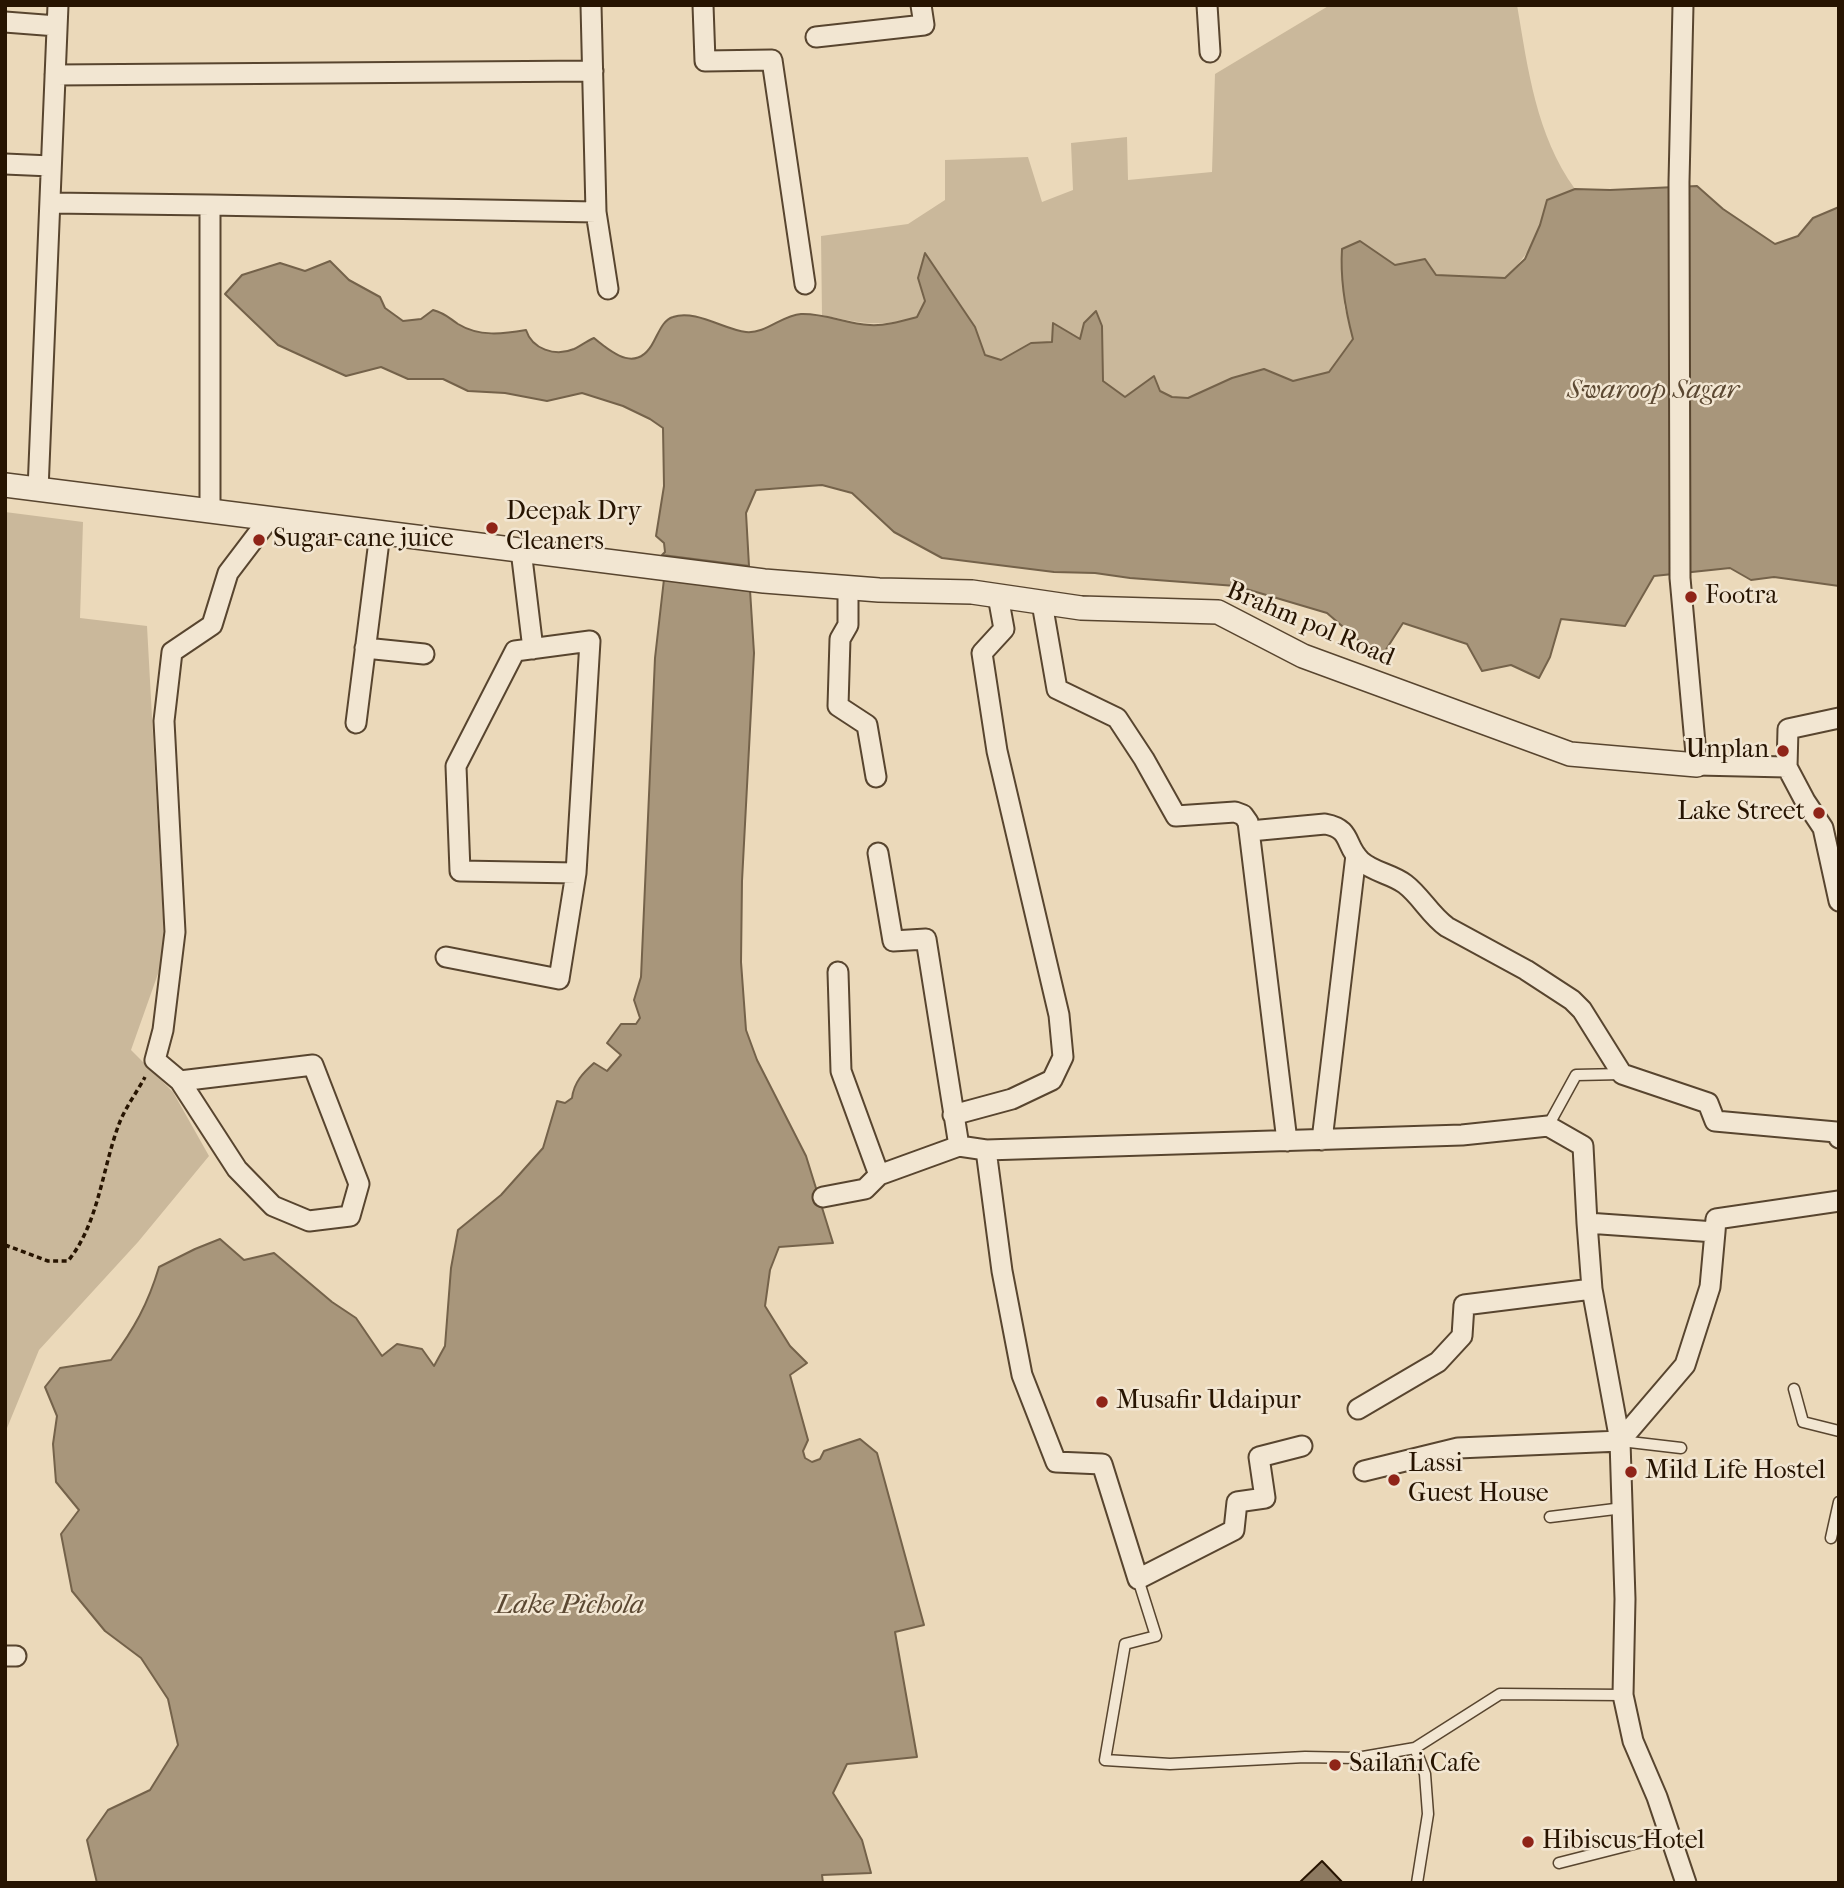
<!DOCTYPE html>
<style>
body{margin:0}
#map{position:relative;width:1844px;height:1888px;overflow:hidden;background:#ebd9ba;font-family:"IM FELL French Canon",serif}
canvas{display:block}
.frame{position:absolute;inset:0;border:7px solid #271401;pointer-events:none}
</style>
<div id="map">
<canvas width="1844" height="1888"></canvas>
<div class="frame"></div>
</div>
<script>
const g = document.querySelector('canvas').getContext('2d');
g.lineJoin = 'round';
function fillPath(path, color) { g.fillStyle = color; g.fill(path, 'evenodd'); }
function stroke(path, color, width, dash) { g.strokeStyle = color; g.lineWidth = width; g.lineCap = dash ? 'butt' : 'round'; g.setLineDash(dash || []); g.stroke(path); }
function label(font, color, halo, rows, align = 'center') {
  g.font = font + ' "IM FELL French Canon",serif'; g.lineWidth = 5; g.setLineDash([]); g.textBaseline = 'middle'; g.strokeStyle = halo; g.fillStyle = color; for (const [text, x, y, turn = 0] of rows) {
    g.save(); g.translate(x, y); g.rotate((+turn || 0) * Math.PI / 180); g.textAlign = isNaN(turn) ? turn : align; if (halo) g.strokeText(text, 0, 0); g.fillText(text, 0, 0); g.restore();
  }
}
fillPath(new Path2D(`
 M1330,5H1517C1528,69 1536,135 1575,189L1547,201C1538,236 1531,253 1505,278L1436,275L1425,259L1395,265L1360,241L1344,305L1353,339L1329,372L1293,381L1264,369L1232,378L1188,398L1172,397L1160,391L1125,397L1102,381V326L1096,312L1080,340L1052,324V342L1031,343L1001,360L985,355L975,327L925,254L918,278L925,301L917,317C879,328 860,323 822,315L821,236L908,224L945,200V160L1028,157L1042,202L1073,190L1071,143L1127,137L1128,180L1212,172L1215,74Z
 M5,512L83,522L80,618L147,626L165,954L131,1050L173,1092L209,1156L138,1242L39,1350L5,1433Z`), '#cab89b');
const water = new Path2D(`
 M1697,186L1723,209L1775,244L1798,236L1813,218L1839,207V586L1774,577L1751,580L1730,568L1654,576L1625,626L1561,619L1550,657L1539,678L1511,665L1482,671L1467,644L1403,623L1380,659L1327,613L1236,586L1130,578L1095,573L1054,572L942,558L894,532L852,493L822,485L756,490L746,513L749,566L662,555L665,552L664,543L656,536L664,486L663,428L650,419L623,406L582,393L547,401L505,393L468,391L443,379H408L381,367L346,376L278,345L225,294L242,275L280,263L305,271L330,261L349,280L380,297L385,308L403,321L421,319L433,310C445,313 449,318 458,324C479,337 503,334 526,330C532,349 555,357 574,349C580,346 587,341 594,338C614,355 638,373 654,341C659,332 663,320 673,317C695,309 725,330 746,332C766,334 782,315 801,314C825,313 846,324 870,325C885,326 902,321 917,317L925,301L918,278L925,253L975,327L985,355L1001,360L1031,343L1052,342L1053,323L1080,339L1084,323L1096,311L1102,326L1103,381L1125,397L1154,376L1160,391L1172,397L1188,398L1232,378L1264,369L1293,381L1329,372L1353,339C1345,309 1340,280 1342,249L1360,241L1395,265L1425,259L1436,275L1505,278L1525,259L1540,225L1547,200L1575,189L1610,190Z
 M664,579L750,590L754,653L742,881L741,962L746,1030L757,1060L806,1156L833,1243L779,1247L770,1270L765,1306L790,1346L807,1363L790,1375L808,1440L803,1451L805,1458L812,1462L820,1459L824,1451L860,1439L877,1453L924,1625L895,1632L917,1757L847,1764L833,1793L862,1840L871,1873L822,1875L823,1883H97L87,1840L108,1810L150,1790L178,1745L168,1699L141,1658L105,1631L72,1591L61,1534L79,1510L56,1482L53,1444L57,1416L45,1387L60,1368L111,1360C134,1329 148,1304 159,1267L195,1249L220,1239L244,1260L274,1253L332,1302L356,1318L382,1356L397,1344L422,1349L434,1366L445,1346L451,1268L458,1230L501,1195L543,1148L557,1101L565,1103L572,1098C574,1082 583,1073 594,1063L607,1071L621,1055L607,1043L621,1024H636L640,1018L634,1000L641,977L655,658Z`);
fillPath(water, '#a8967b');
stroke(water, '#74624a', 2);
const building = new Path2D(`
 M1322,1861L1343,1883H1299Z`);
fillPath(building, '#8d7a61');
stroke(building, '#271401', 2);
const service = new Path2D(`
 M1548,1126L1576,1075L1622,1074
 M1794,1389L1803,1422L1839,1431
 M1621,1441L1681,1448
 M1550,1517L1623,1508
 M1831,1538L1839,1502
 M1138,1579L1156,1636L1125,1644L1105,1760L1170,1764L1305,1757L1357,1758L1415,1748L1500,1694L1623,1695
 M1415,1748L1425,1774L1428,1814L1417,1883
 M1559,1863L1669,1835`);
const minor = new Path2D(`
 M703,5L705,61L772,60L805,284
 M1207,5L1210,52
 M1683,5L1679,182L1680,578L1697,765L1787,767
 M5,22L57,26
 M816,37L924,25L921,5
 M55,75L593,71
 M5,164L51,166
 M50,203L210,205
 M596,212L608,289
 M38,490L58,5
 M210,511V205L596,212L591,5
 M521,550L533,649
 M848,587V625L840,639L838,706L867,725L876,777
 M1042,603L1057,689L1117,718L1144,759L1176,816L1235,812L1243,815L1248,822L1287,1141
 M590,641L576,873L460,871L456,766L515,651Z
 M365,648L424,654
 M1839,718L1788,729L1787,767L1805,801L1823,828L1839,901
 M356,723L380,533
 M1250,831L1325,824C1353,829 1344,846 1361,861C1373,872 1392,874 1405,884C1421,896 1430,915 1447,927L1526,970L1572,1000L1582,1010L1622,1074L1708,1103L1715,1121L1836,1132L1839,1138
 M878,853L893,941L926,939L959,1146
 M446,957L559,979L576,873
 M838,972L841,1071L879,1175
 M180,1081L313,1065L359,1184L350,1216L309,1221L273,1206L237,1169L180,1081L155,1060L163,1030L175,932L164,721L172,652L212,625L228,573L269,519
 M953,1115L1012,1099L1052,1080L1063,1057L1059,1015L997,751L982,653L1004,629L998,596
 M1322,1140L1356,855
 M986,1150L1002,1271L1022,1375L1056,1462L1102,1464L1138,1579L1234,1530L1237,1502L1265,1498L1259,1457L1302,1446
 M823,1197L865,1189L879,1175L959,1146L986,1150L1462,1135L1548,1126L1583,1146L1587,1223
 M1358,1409L1438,1362L1462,1336L1464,1305L1592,1289L1587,1223L1715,1232L1716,1219L1839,1201
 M1364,1471L1458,1448L1620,1441L1592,1289
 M5,1656H16
 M1686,1883L1657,1797L1633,1741L1623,1695L1625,1599L1620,1441L1685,1365L1710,1287L1715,1232`);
const tertiary = new Path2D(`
 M5,485L764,581L879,590L972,592L1081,608L1218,612L1303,656L1570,754L1697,765`);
stroke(service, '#58452f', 13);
stroke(minor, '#58452f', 23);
stroke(tertiary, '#58452f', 26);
stroke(new Path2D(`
 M5,1245L48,1261H68C99,1223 102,1169 119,1124C125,1108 137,1092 145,1077`), '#271401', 3.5, [5, 3.5]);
stroke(service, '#f2e6d2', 10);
stroke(minor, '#f2e6d2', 19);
stroke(tertiary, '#f2e6d2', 23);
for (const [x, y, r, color] of [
 [492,528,7,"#8f2418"],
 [259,540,7,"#8f2418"],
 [1691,597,7,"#8f2418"],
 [1783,751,7,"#8f2418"],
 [1819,813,7,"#8f2418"],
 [1102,1402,7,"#8f2418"],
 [1631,1472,7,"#8f2418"],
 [1394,1480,7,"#8f2418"],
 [1335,1765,7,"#8f2418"],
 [1528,1842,7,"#8f2418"]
]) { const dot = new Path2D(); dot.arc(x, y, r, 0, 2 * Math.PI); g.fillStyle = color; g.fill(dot); stroke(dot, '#f2e6d2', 2.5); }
label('26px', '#271401', '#f2e6d2', [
 ["Deepak Dry",506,513],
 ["Cleaners",506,543],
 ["Sugar cane juice",273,540],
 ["Footra",1705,597],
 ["Unplan",1769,751,"right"],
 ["Lake Street",1805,813,"right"],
 ["Musafir Udaipur",1116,1402],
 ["Lassi",1408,1465],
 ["Guest House",1408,1495],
 ["Mild Life Hostel",1645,1472],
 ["Sailani Cafe",1349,1765],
 ["Hibiscus Hotel",1542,1842]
], 'left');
label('26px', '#271401', '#f2e6d2', [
 ["Brahm pol Road",1310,625,23]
]);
label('italic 28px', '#5b4832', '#f2e6d2', [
 ["Swaroop Sagar",1653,391],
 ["Lake Pichola",570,1606]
]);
</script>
